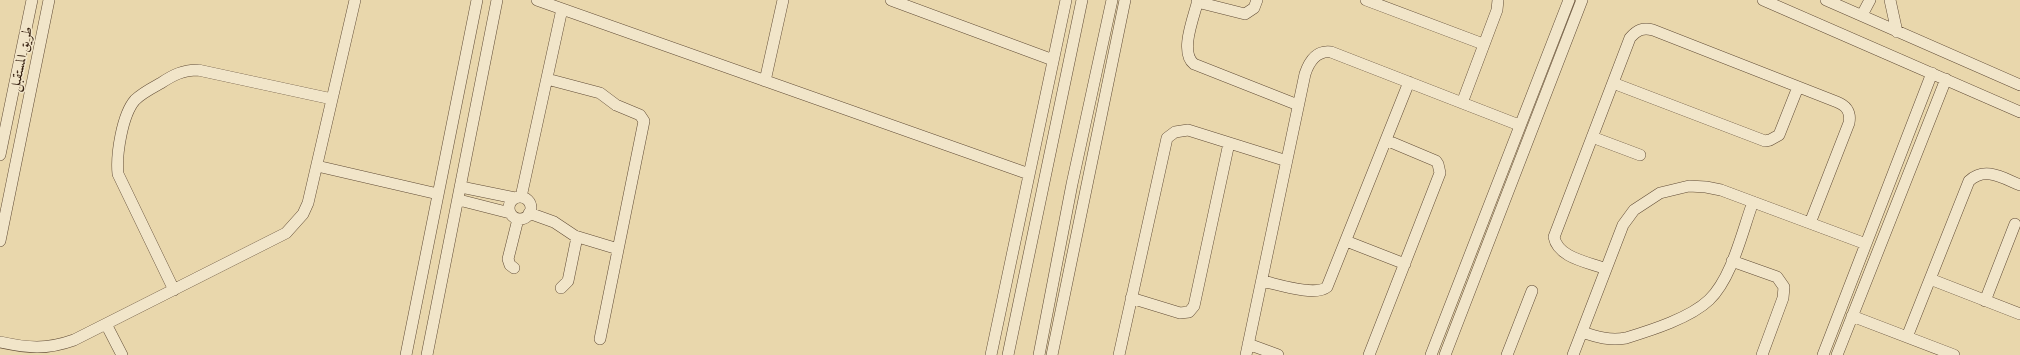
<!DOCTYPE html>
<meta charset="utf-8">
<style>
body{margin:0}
canvas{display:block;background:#e9d7ac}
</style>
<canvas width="2020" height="355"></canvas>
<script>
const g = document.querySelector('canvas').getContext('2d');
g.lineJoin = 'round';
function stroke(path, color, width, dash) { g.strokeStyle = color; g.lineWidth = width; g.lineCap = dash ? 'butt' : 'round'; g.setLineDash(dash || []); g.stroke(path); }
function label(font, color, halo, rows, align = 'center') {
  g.font = font + ' "Gentium Book Plus",Amiri,serif'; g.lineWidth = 3; g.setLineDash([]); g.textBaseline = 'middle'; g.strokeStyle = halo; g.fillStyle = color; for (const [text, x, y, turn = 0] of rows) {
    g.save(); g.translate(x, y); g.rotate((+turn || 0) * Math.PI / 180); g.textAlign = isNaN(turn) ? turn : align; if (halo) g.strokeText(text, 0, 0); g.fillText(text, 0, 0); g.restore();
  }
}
const minor = new Path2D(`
 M537,0L1029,174
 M891,0L1053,60
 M1198,0C1194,17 1179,52 1194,64L1298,105
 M1366,0L1483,44
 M1763,0L2020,112
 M1826,0L2020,85
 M1890,0L1897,32
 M1197,2L1245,14L1254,8L1257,0
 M1862,15L1870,0
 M547,79L600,93L616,105L640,115L644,121L600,339
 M765,81L783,0
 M1613,83L1765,141L1770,140L1779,135L1798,87
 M1462,103L1497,10L1498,0
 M1592,137L1640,155
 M0,155L32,0
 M317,166L438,194
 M461,187L515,198
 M521,197L562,9
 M509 208a11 11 0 1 1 22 0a11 11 0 1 1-22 0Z
 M459,200L510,213
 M529,213L554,222L575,236L618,249
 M0,241L49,0
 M1346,241L1405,264
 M1732,261L1777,277L1784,287L1783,298L1762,355
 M514,268L510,265L508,259L518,219
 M1606,269C1588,262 1558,258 1554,237L1630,38C1637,30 1643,27 1653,30L1837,102C1847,106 1851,112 1849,123L1810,223
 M1930,279L2020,314
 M1262,281C1277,284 1315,297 1327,287L1409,82
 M561,288L568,281L577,237
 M174,290L118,174C116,155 122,115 135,100C142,93 152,88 161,83C173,75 183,70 198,70L332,99
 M1131,298L1180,313L1189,312L1194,306L1229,143
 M1985,301L2015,224
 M1852,316L1954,355
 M106,324L122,355
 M1582,332C1597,337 1610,341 1626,338C1652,330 1690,318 1709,300C1732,278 1742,232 1753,202
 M1907,337L1969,181C1985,166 2003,178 2020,185
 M0,342C28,348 46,350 74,340L286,233L303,214L308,203L355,0
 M1248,344L1278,355
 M406,355L477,0
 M427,355L497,0
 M991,355L1066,0
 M1008,355L1082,0
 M1039,355L1072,184L1112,0
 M1052,355L1125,0
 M1119,355L1167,138L1175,132L1188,130L1287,161
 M1246,355L1305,74C1309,62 1316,50 1331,52L1519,125
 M1369,355L1440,173L1438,164L1436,161L1386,140
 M1431,355L1569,0
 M1445,355L1582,0
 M1507,355L1532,291
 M1573,355L1623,225L1634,210L1660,193L1689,186L1706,187L1721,190L1866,244
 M1823,355L1932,73
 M1837,355L1946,79`);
stroke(minor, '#614c36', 12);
stroke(minor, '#f1e5c9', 11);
label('14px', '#341e0e', '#f1e5c9', [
 ["طريق المستقبل",22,59,-78]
]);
</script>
